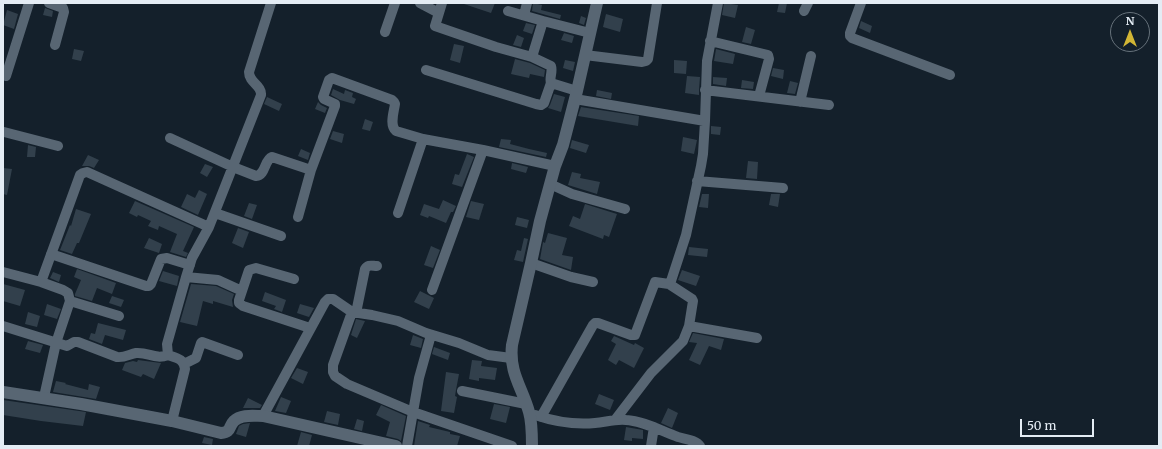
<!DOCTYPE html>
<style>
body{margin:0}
#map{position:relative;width:1162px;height:449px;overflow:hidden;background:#14202b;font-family:Merriweather,serif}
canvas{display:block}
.frame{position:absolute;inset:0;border:4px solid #e4ecf4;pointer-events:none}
.north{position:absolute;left:1110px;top:12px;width:40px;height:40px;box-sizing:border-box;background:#14202b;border:1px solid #67727b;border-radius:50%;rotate:0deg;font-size:11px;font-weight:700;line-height:16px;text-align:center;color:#e4ecf4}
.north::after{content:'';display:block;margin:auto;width:14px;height:18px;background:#d2b635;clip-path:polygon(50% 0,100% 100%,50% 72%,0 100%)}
.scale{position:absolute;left:1020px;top:419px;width:74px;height:18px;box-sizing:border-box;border:2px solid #e4ecf4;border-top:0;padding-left:5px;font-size:12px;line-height:14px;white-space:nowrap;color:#e4ecf4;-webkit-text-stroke:3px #14202b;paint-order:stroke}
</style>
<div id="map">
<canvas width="1162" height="449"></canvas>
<div class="frame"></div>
<div class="north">N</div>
<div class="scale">50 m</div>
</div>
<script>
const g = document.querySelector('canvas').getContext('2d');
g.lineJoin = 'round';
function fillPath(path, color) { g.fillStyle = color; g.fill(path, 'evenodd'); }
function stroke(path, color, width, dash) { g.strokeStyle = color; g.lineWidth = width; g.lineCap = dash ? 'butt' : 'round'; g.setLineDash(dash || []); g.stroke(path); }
fillPath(new Path2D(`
 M465,3H495L491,13L464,4Z
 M533,3L542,5L541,10L561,15L560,19L532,11Z
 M724,3L738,5L735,18L722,15Z
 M779,3H787L785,13L777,12Z
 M45,8L53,11L52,17L43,15Z
 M7,10L18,14L14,29L3,25Z
 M606,14L623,19L620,32L603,27Z
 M581,16L586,18L584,25L579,23Z
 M861,21L872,26L870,33L859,28Z
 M526,23L535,25L532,34L523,31Z
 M746,27L755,30L751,44L742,42Z
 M564,33L574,36L572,43L561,40Z
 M517,35L524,38L521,47L513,45Z
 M454,44L464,46L460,63L450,60Z
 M74,49L84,51L81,61L72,59Z
 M716,49L735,54L733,64L714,61Z
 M515,59L530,63L545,70L544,77L530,74L529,78L511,74Z
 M565,60L575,62L573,71L563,68Z
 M674,60L687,61L686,74L674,73Z
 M773,68L784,70L783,79L771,76Z
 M687,76L700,77L699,90V95L685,93Z
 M713,77L727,78L726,86L713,84Z
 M742,80L754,82L753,89L741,88Z
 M790,81L798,83L795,94L787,93Z
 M333,89L344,94L345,90L353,93L352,97L356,99L354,104L340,100L331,95Z
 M597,90L612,93L611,99L596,96Z
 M554,94L565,97L561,112L548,108L550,105Z
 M267,97L282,104L279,111L264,104Z
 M318,102L321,105L327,108L325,113L315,109Z
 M581,107L639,116L638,126L578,116Z
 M365,119L373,122L370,131L362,129Z
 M711,126L721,127L720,135L711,134Z
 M333,131L344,134L342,143L330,139Z
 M683,137L697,140L694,154L681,151Z
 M501,139L511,140L510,144L529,149L547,153L546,157L499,147Z
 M572,140L589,145L586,153L570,148Z
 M28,145L36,147L35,157H27Z
 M301,149L310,153L308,160L298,156Z
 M467,154L474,157L462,187L452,184L455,174L459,175Z
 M88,155L99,160L94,168L89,166H82Z
 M748,161L758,162L757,179L746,178Z
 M512,163L528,167L526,173L511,169Z
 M205,164L213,167L207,177L200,173Z
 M3,168L12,169L7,195L3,194Z
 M572,172L581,174L580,178L600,182L597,194L568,185Z
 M199,190L207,194L198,215L181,207L187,194L195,198Z
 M702,194H709L708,208L699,207Z
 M771,194H780L778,207L769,205Z
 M443,200L456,206L453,212H451L446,223L429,216L428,218L420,215L424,204L439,209Z
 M135,201L194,227L183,251L188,253L186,257L170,252L177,234L159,226L158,230L148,226L151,221L138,215L137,217L129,213Z
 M471,201L484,204L479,220L466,217Z
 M249,203L257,205L252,219L244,216Z
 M585,204L617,214L609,237L604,235L603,239L569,226L573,216L580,219Z
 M76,209L91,214L79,243H77L72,254L60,250L70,225L71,226Z
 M517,217L529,220L527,228L515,225Z
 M238,228L249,232L243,248L232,243Z
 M548,233L567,238L562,255L573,257L571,270L540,259L543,242L545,243Z
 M149,238L162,244L159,253L144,248Z
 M524,238L528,239L523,262L514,260L517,250L521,251Z
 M431,246L440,250L433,268L424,265Z
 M689,247L708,249L707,257L688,255Z
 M77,269L116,283L112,294L97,288L92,301L75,296V294L81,280L74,277Z
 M682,270L700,276L696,286L678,280Z
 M163,271L179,276L177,286L159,281Z
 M53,272L61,275L59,282L50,278Z
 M3,284L25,290L20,306L3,301Z
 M191,284L216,286L234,294L232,300L233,307L213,301V304L203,301L197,326L180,322Z
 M420,291L434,298L429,309L414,302Z
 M265,292L286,300L282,312L274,309L276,306L262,301Z
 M112,296L124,300L121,307L109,303Z
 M47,304L61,309L57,319L44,315Z
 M300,304L314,308L309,317L297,313Z
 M28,312L40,316L37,327L25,324Z
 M356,319L365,321L357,338L351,335Z
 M98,323L126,330L123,340L105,335L102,344L89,339L91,333L95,334Z
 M693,333L724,339L721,350L709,346L700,365L689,360L697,343L689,342Z
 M413,335L423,339L421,348L410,345Z
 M614,336L634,345L635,343L644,348L634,368L619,360L616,365L608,360L616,344L611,341Z
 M28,341L43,345L40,353L25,349Z
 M434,347L450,353L448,360L432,354Z
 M138,360L161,363L154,379L143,374L141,377L122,370L125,363L133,361L137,362Z
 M472,360L482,361L481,366L497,368L495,380L479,378V381L469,379Z
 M297,368L308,372L303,384L291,378Z
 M446,372L459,374L456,390L455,396L457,397L454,413L441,411Z
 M56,381L66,383L65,384L88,390L89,384L100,387L96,399L53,392Z
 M599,394L614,400L610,410L595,404Z
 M281,397L291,401L286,413L275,411Z
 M248,398L262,405L260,408H243Z
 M3,400L86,412L83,426L41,421L3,415Z
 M494,404L510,407L506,423L490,419Z
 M381,405L406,416L401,441L398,439L386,436L390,422L376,415Z
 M668,408L678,413L672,428L661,423Z
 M327,411L340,414L338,425L324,422Z
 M357,419L364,421L362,431L354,429Z
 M418,421L430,425L429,427L450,432V434L460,436L457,446H414Z
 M250,423L246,437L236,434L239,426L243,424Z
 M626,427L643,430V439L632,438V441L624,440Z
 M301,432L312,435L309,446H297Z
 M204,437L213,439L212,445L202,443Z`), '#32404c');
stroke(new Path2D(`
 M49,3L63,8L64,12L55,45
 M420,3L439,13
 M442,3L435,26L496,47L532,57L543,21L590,33
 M861,3L850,33V36L852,38L950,75
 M508,11L543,21
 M804,11L808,3
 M524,15L527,3
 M385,32L395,3
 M710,41L768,55L769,59L759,96
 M585,55L642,62L646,61L648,59L657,3
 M532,57L551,66C553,72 549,78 551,83L577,91
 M426,70L536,104L541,105L544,103L551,83
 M6,76L29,3
 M705,90L829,105
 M575,99L705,121
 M800,102L811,56
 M4,132L58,146
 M170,138L233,167L256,176C266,175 264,160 272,157L311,170L335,106V104L324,99L323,97L329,80L332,78L392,100L394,102L395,104C394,112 389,125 396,131L423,139L483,150L432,290
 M483,150L555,166
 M697,181L783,188
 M550,184L572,194L625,209
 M215,213L281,236
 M398,213L423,139
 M298,217L311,170
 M51,254L146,286H149L151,284L161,259L167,258L190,265
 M531,263L571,277L593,282
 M3,272L41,282L63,290L68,293L70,301L56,343L44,397
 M186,277L218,280L242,291
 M294,279L256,268L249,270L239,300V303L243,306L310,328
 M41,282L80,175L83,173L87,172L209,227
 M669,284L692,299L693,301L689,326L757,338
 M70,301L119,316
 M352,312L333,365V372L335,376L347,384L413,412L512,446
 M356,313L365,269C368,264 372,266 377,266
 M3,326L67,346L74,342H78L117,357C124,358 130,354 136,353C149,352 155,360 168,355
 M184,364L196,358L201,343L202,342L238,355
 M462,391L526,404
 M535,415C553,421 576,425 595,423C606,422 615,419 626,420C644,421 661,431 678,437C685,439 696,440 700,446
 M263,416L325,302L328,299H333L352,312L372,315L398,321L426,333L459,343L488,355L511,358
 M541,417L593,325L595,323H598L631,335H635L655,282L669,284L671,281L686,235L701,166L703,154L705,121L707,61L718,3
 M615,420L651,373L683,341L689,326
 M172,421L185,369C184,359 177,358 168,355L167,344L186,277L192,258L209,227L261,95C262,85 249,83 249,72L271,3
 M407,446L419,378L431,335
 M651,446L654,427`), '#586673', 10);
stroke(new Path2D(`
 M3,392L81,404L172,421L221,433C232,432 228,427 234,421C241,414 254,416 263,416L396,446
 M532,446C532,435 532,422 529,412C522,387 509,373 512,345L531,263L540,221L555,166L563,145L577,91L597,3`), '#586673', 12);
</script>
